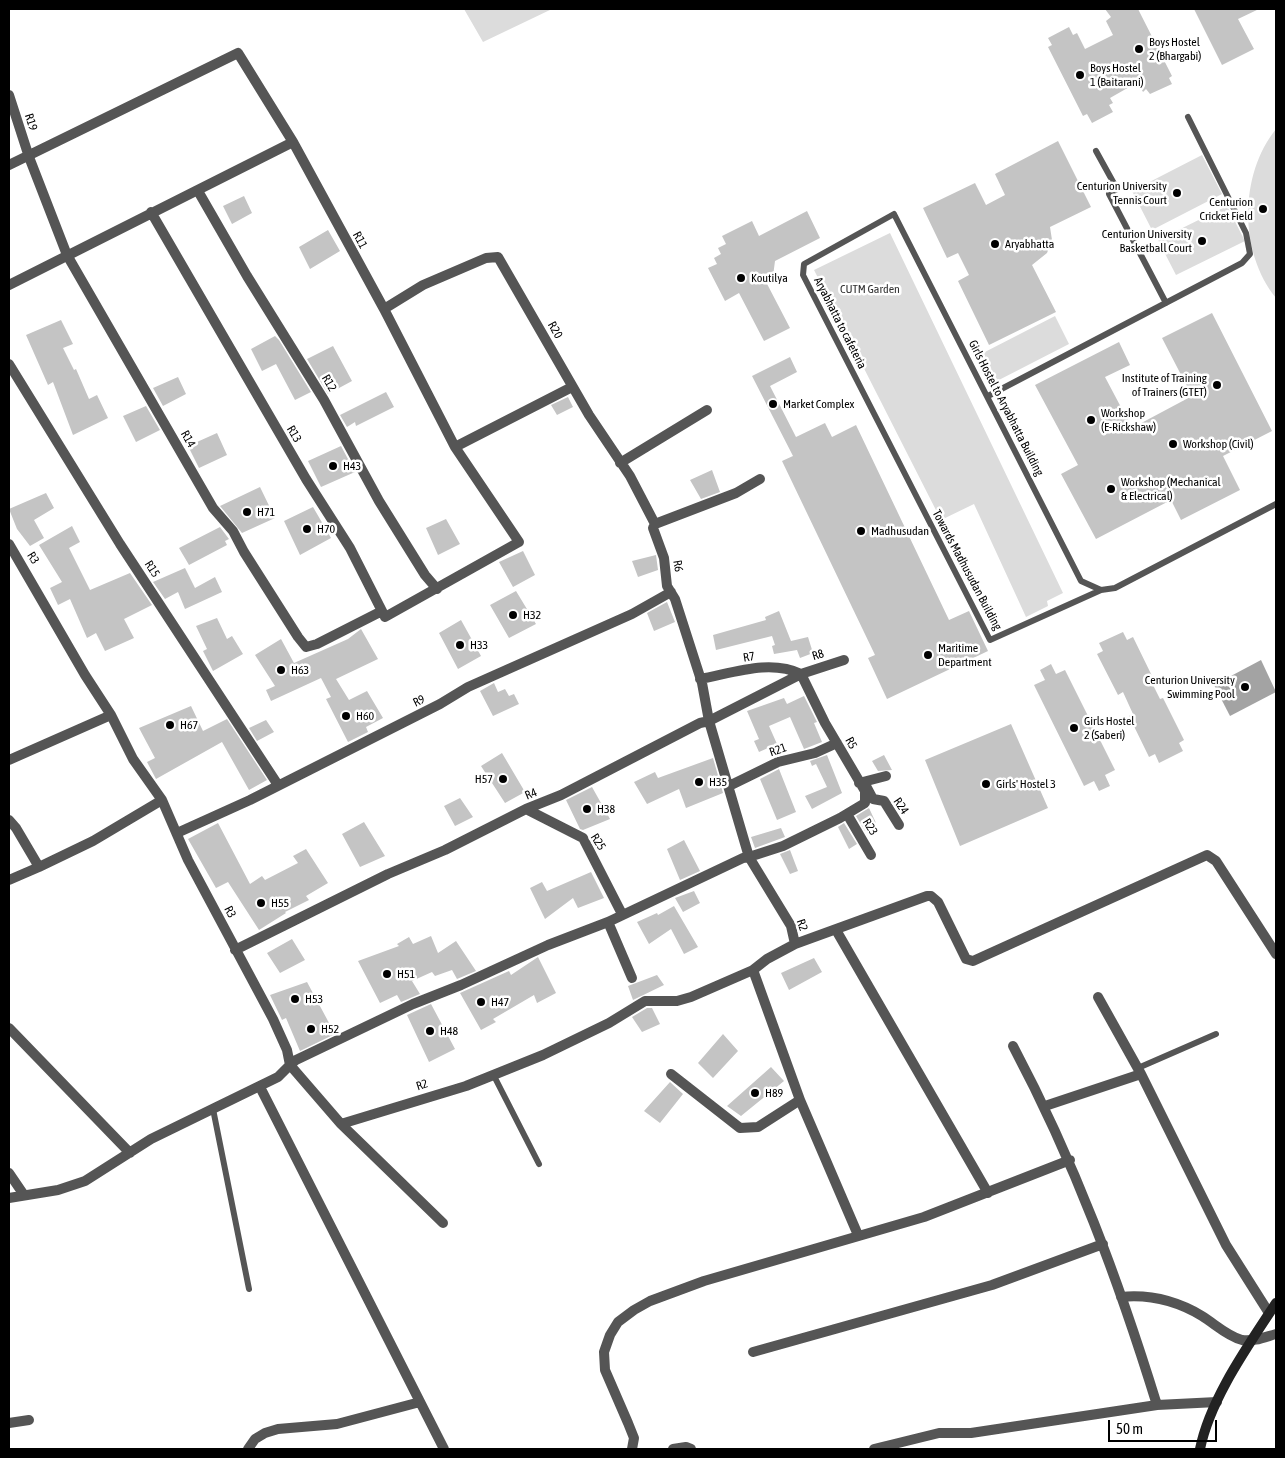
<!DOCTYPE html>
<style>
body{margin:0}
#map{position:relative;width:1285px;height:1458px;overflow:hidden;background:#fff;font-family:"Asap Condensed",sans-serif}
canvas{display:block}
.frame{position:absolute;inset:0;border:10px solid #000;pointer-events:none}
.scale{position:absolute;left:1108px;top:1420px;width:109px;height:22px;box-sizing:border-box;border:2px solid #000;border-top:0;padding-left:6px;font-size:15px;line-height:18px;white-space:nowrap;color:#000;-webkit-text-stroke:4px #fff;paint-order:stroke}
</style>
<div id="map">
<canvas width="1285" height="1458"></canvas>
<div class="frame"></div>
<div class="scale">50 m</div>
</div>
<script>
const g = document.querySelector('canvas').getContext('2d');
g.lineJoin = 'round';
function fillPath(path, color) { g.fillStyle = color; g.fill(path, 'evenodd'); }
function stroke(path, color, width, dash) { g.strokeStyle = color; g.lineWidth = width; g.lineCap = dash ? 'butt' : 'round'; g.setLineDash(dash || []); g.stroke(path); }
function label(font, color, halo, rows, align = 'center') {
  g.font = font + ' "Asap Condensed",sans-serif'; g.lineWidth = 5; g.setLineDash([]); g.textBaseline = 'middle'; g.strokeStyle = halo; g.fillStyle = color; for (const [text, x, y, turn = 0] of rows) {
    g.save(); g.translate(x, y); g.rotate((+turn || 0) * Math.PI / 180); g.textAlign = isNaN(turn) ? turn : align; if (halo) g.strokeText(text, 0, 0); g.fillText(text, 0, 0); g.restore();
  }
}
fillPath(new Path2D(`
 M464,9H552L483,42Z
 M1276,129V298C1239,252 1239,175 1276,129Z
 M1202,155L1222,194L1152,230L1132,191Z
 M1227,206L1245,241L1176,275L1158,240Z
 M890,233L1063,593L1047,601L1048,606L1026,617L974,504L941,520L814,270Z
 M1055,316L1069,344L995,382L981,354Z`), '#dcdcdc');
fillPath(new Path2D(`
 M1261,660L1276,692L1230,716L1214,685Z`), '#a3a3a3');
fillPath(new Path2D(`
 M1105,9H1138L1172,76L1169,78L1172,84L1150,94L1146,89L1143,92L1138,82L1110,98L1113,103L1109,105L1113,112L1092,123L1087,114L1083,116L1048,47L1052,45L1048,38L1069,27L1073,35L1077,33L1085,49L1113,35L1106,21L1111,17Z
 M1194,9H1259L1238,19L1254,49L1222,65Z
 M1058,141L1091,207L1050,227L1052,240L1047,253L1032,265L1056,312L989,345L958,281L969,275L958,253L947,258L923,208L975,183L986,205L1005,195L995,174Z
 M244,196L252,213L232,224L223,206Z
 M807,211L820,238L775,261L773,276L765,280L790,328L764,341L739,293L725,301L708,268L717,264L714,258L721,254L718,248L726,244L722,236L752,221L759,236Z
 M328,230L340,251L310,269L299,247Z
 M1212,313L1272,431L1223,456L1240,490L1181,520L1171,500L1096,539L1061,474L1078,465L1035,385L1119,342L1130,365L1105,377L1132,428L1192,396L1162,338Z
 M61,320L73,344L63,348L74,370L76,369L89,399L97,395L108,418L73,435L53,382L48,385L26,335Z
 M275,336L279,340L311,392L295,400L276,364L262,371L251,349Z
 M333,346L352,381L328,394L307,359Z
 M790,357L797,372L770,386L796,437L825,423L832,437L856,425L949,620L969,611L988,651L887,699L868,658L875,655L782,461L793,456L752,376Z
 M178,377L186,394L163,406L153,388Z
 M386,392L394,407L356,426L355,422L347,427L340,415Z
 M568,397L573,407L557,415L551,405Z
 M146,406L160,430L136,442L123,416Z
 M217,433L227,455L199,468L188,446Z
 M341,446L355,472L321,487L308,461Z
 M712,470L720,492L701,499L690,480Z
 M260,487L275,518L242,533L220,506Z
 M46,493L54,508L34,520L44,538L30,546L17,529L9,509Z
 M313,507L331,538L300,555L284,521Z
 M446,519L460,544L438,555L426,528Z
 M72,526L80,542L69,548L90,590L130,573L152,605L124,619L134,638L105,651L96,633L87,638L70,599L58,605L50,588L62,582L39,545Z
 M220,527L229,539L225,541L227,545L189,565L179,548Z
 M523,551L535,575L513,587L499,562Z
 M656,555L658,570L638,577L632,561Z
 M185,568L195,588L215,577L222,592L185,609L178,592L165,599L153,582Z
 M516,591L536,624L509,638L490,605Z
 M667,602L675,622L654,631L647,613Z
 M779,611L791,641L808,637L813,653L800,658L797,650L774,654L772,646L775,645L772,636L716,650L713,635L766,620L765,617Z
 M217,618L227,639L232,636L243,654L213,671L203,651L207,649L196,626Z
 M461,620L481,656L458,669L439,633Z
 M361,629L378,659L336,679L349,700L367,691L383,718L366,727L368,732L348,742L326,699L331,697L321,678L271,701L266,690L275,686L255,655L281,639L294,663L348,639Z
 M1123,632L1127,640L1133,637L1153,678L1150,679L1160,699L1163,698L1184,740L1179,743L1183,751L1159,763L1155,754L1149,757L1129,716L1133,714L1123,692L1118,695L1097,654L1103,651L1099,643Z
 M1051,664L1056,674L1065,670L1115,770L1105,775L1110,786L1099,791L1094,781L1084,786L1034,685L1045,680L1040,670Z
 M494,683L498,692L505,689L509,696L514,694L519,704L493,716L480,691Z
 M804,696L817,722L814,723L822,742L804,749L790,717L769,726L777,744L759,752L754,741L759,739L747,711L784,698L787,704Z
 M191,706L203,731L227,719L267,780L249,790L222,742L156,779L147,762L155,758L139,728Z
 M266,720L274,732L257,741L249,728Z
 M1011,724L1048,808L960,846L925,760Z
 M502,753L525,792L505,803L481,766Z
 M827,755L842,793L812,809L805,796L827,787L816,764L812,766L810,761Z
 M884,755L892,770L878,771L872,761Z
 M713,758L723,793L686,808L679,789L647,804L634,782L655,772L658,778Z
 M779,769L796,812L777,820L760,779Z
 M592,787L610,819L583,830L580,829L566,800Z
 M460,798L473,817L455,826L444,806Z
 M869,808L876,823L865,831L856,816Z
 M364,822L385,856L360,867L342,834Z
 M218,823L250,884L262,876L265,880L298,863L293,856L306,849L328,883L306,896L309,900L285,912L286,913L259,930L228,882L216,888L188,839Z
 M844,823L857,844L849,849L838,827Z
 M781,828L785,837L755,848L751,837Z
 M684,840L700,871L680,880L667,849Z
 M790,850L798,871L790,874L780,854Z
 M591,872L604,898L578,908L573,898L545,919L530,888L542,882L547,891Z
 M694,891L700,903L683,912L675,898Z
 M674,906L698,947L684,954L671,929L649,944L637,922L657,913L658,915Z
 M431,936L438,953L456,941L476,971L457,979L452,970L435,976L432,972L412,981L420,994L401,1002L397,995L380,1003L358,961L399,946L397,944L409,937L413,944Z
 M292,939L305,960L280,973L267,953Z
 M538,957L556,993L537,1003L534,995L493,1019L496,1022L481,1030L460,993L509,971L511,975Z
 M814,958L822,972L789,990L781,973Z
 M657,975L664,985L633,1000L628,986Z
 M307,982L335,1034L300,1051L286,1018L282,1020L270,995Z
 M431,1004L455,1049L429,1062L407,1015Z
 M647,1008H652L660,1024L642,1032L632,1017Z
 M723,1034L738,1051L713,1078L698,1063Z
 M771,1067L784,1081L741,1116L727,1106Z
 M670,1082L683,1094L660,1123L644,1111Z`), '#c4c4c4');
stroke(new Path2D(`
 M1096,151L1117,189L1109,194L1166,303
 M988,396L1242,263L1250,254L1246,233L1188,117
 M1101,590L990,640L803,275L804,264L894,214L1081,581L1101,590L1115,588L1276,504
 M1138,1068L1216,1034
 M493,1074L539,1164
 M213,1109L249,1289`), '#555', 6);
stroke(new Path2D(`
 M9,95L29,157L67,255L213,508L233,531L244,552L298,637L306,647L317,644L382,611
 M9,165L238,53L293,142L384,309L455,447L519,542L385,617L350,548L306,479L151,212
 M198,191L247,276L324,400L379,501L425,575L437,589
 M9,285L293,142
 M384,309L423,285L486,258L498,257L589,415L630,476L655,524
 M9,364L120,544L278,785
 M455,447L572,387
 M620,463L707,410
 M9,544L85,675L111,715L133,759L162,800L188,860L273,1019L287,1050L290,1065L278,1077L151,1139L85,1181L58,1190L9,1198
 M700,679C733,673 770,659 801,674L844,660
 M9,760L111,715
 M859,783L886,776
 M865,784L873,799L884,801L899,825
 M729,786L778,762L815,753L837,743
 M526,809L583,838L622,914
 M847,814L871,855
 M9,820L16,828L39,867L93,841L162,800
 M177,833L250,800L440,704L468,687L632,614L671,592
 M9,880L39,867
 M608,922L632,978
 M836,930L988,1193
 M795,944L791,926L749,857L743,858L608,922L548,945L461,985L413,1004L296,1060L290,1065L341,1124L466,1086L543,1055L609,1023L645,1001H677L691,997L753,970L767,959L795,944L927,896H931L938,902L966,959L973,961L1207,855L1216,861L1276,954
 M235,950L388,874L445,850L526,809L561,795L700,723L709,721L749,857L783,846L840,818L865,803V791L825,723L801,674L709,721L702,683L675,599L667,586L664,558L653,528L655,524L736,493L760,479
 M753,970L800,1100L858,1235
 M1098,997L1141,1074L1226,1245L1269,1313
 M9,1028L130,1153
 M1013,1046C1075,1163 1118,1279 1157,1405
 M671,1074L740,1128L758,1127L800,1100
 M260,1087L444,1449
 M1045,1106L1141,1074
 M341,1124L443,1223
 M9,1173L24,1195
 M1121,1297C1151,1294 1177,1301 1202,1316C1215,1324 1227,1336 1242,1340C1254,1342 1265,1337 1276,1334
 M753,1352L992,1285L1103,1244
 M9,1423L29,1420
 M248,1449L255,1439L265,1433L278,1429L337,1424L420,1402
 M632,1449L634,1438L628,1423L605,1370L604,1352L610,1335L618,1322L634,1310L650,1301L704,1281L924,1217L1070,1160
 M673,1449L686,1447L691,1449
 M874,1449L939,1433H971L1157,1405L1217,1402`), '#555', 10);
stroke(new Path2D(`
 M1200,1449C1210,1399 1248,1346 1276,1303`), '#222', 10);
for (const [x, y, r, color] of [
 [1139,49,5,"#000"],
 [1080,75,5,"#000"],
 [1177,193,5,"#000"],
 [1263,209,5,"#000"],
 [1202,241,5,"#000"],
 [995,244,5,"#000"],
 [741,278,5,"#000"],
 [1217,385,5,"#000"],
 [773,404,5,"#000"],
 [1091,420,5,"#000"],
 [1173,444,5,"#000"],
 [333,466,5,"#000"],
 [1111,489,5,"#000"],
 [247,512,5,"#000"],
 [307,529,5,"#000"],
 [861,531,5,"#000"],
 [513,615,5,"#000"],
 [460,645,5,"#000"],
 [928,655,5,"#000"],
 [281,670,5,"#000"],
 [1245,687,5,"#000"],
 [346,716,5,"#000"],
 [170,725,5,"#000"],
 [1074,728,5,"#000"],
 [503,779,5,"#000"],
 [699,782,5,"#000"],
 [986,784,5,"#000"],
 [587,809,5,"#000"],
 [261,903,5,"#000"],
 [387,974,5,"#000"],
 [295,999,5,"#000"],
 [481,1002,5,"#000"],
 [311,1029,5,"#000"],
 [430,1031,5,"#000"],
 [755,1093,5,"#000"]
]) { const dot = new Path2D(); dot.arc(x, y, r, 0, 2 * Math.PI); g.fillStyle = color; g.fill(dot); stroke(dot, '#fff', 2); }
label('12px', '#000', '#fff', [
 ["Boys Hostel",1149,42],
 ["2 (Bhargabi)",1149,56],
 ["Boys Hostel",1090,68],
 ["1 (Baitarani)",1090,82],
 ["Centurion University",1167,186,"right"],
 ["Tennis Court",1167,200,"right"],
 ["Centurion",1253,202,"right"],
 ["Cricket Field",1253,216,"right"],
 ["Centurion University",1192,234,"right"],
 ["Basketball Court",1192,248,"right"],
 ["Aryabhatta",1005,244],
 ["Koutilya",751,278],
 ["Institute of Training",1207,378,"right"],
 ["of Trainers (GTET)",1207,392,"right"],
 ["Market Complex",783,404],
 ["Workshop",1101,413],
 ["(E-Rickshaw)",1101,427],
 ["Workshop (Civil)",1183,444],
 ["H43",343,466],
 ["Workshop (Mechanical",1121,482],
 ["& Electrical)",1121,496],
 ["H71",257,512],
 ["H70",317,529],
 ["Madhusudan",871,531],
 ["H32",523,615],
 ["H33",470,645],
 ["Maritime",938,648],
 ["Department",938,662],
 ["H63",291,670],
 ["Centurion University",1235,680,"right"],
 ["Swimming Pool",1235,694,"right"],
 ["H60",356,716],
 ["Girls Hostel",1084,721],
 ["2 (Saberi)",1084,735],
 ["H67",180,725],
 ["H57",493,779,"right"],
 ["H35",709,782],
 ["Girls' Hostel 3",996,784],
 ["H38",597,809],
 ["H55",271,903],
 ["H51",397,974],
 ["H53",305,999],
 ["H47",491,1002],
 ["H52",321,1029],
 ["H48",440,1031],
 ["H89",765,1093]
], 'left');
label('12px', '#000', '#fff', [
 ["R19",31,122,72],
 ["R11",360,240,62],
 ["Aryabhatta to cafeteria",840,323,63],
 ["R20",555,330,61],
 ["R12",329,383,60],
 ["Girls Hostel to Aryabhatta Building",1006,408,63],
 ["R13",294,434,60],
 ["R14",188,439,61],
 ["R3",33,558,58],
 ["R6",678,566,81],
 ["R15",152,569,58],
 ["Towards Madhusudan Building",967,570,62],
 ["R8",818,655,-17],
 ["R7",749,657,-9],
 ["R9",419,701,-26],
 ["R5",851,743,62],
 ["R21",778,750,-19],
 ["R4",531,794,-23],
 ["R24",901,806,56],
 ["R23",870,827,58],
 ["R25",598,842,58],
 ["R3",230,912,64],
 ["R2",802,925,71],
 ["R2",422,1085,-18]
]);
label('12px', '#333', '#fff', [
 ["CUTM Garden",870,289]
]);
</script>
